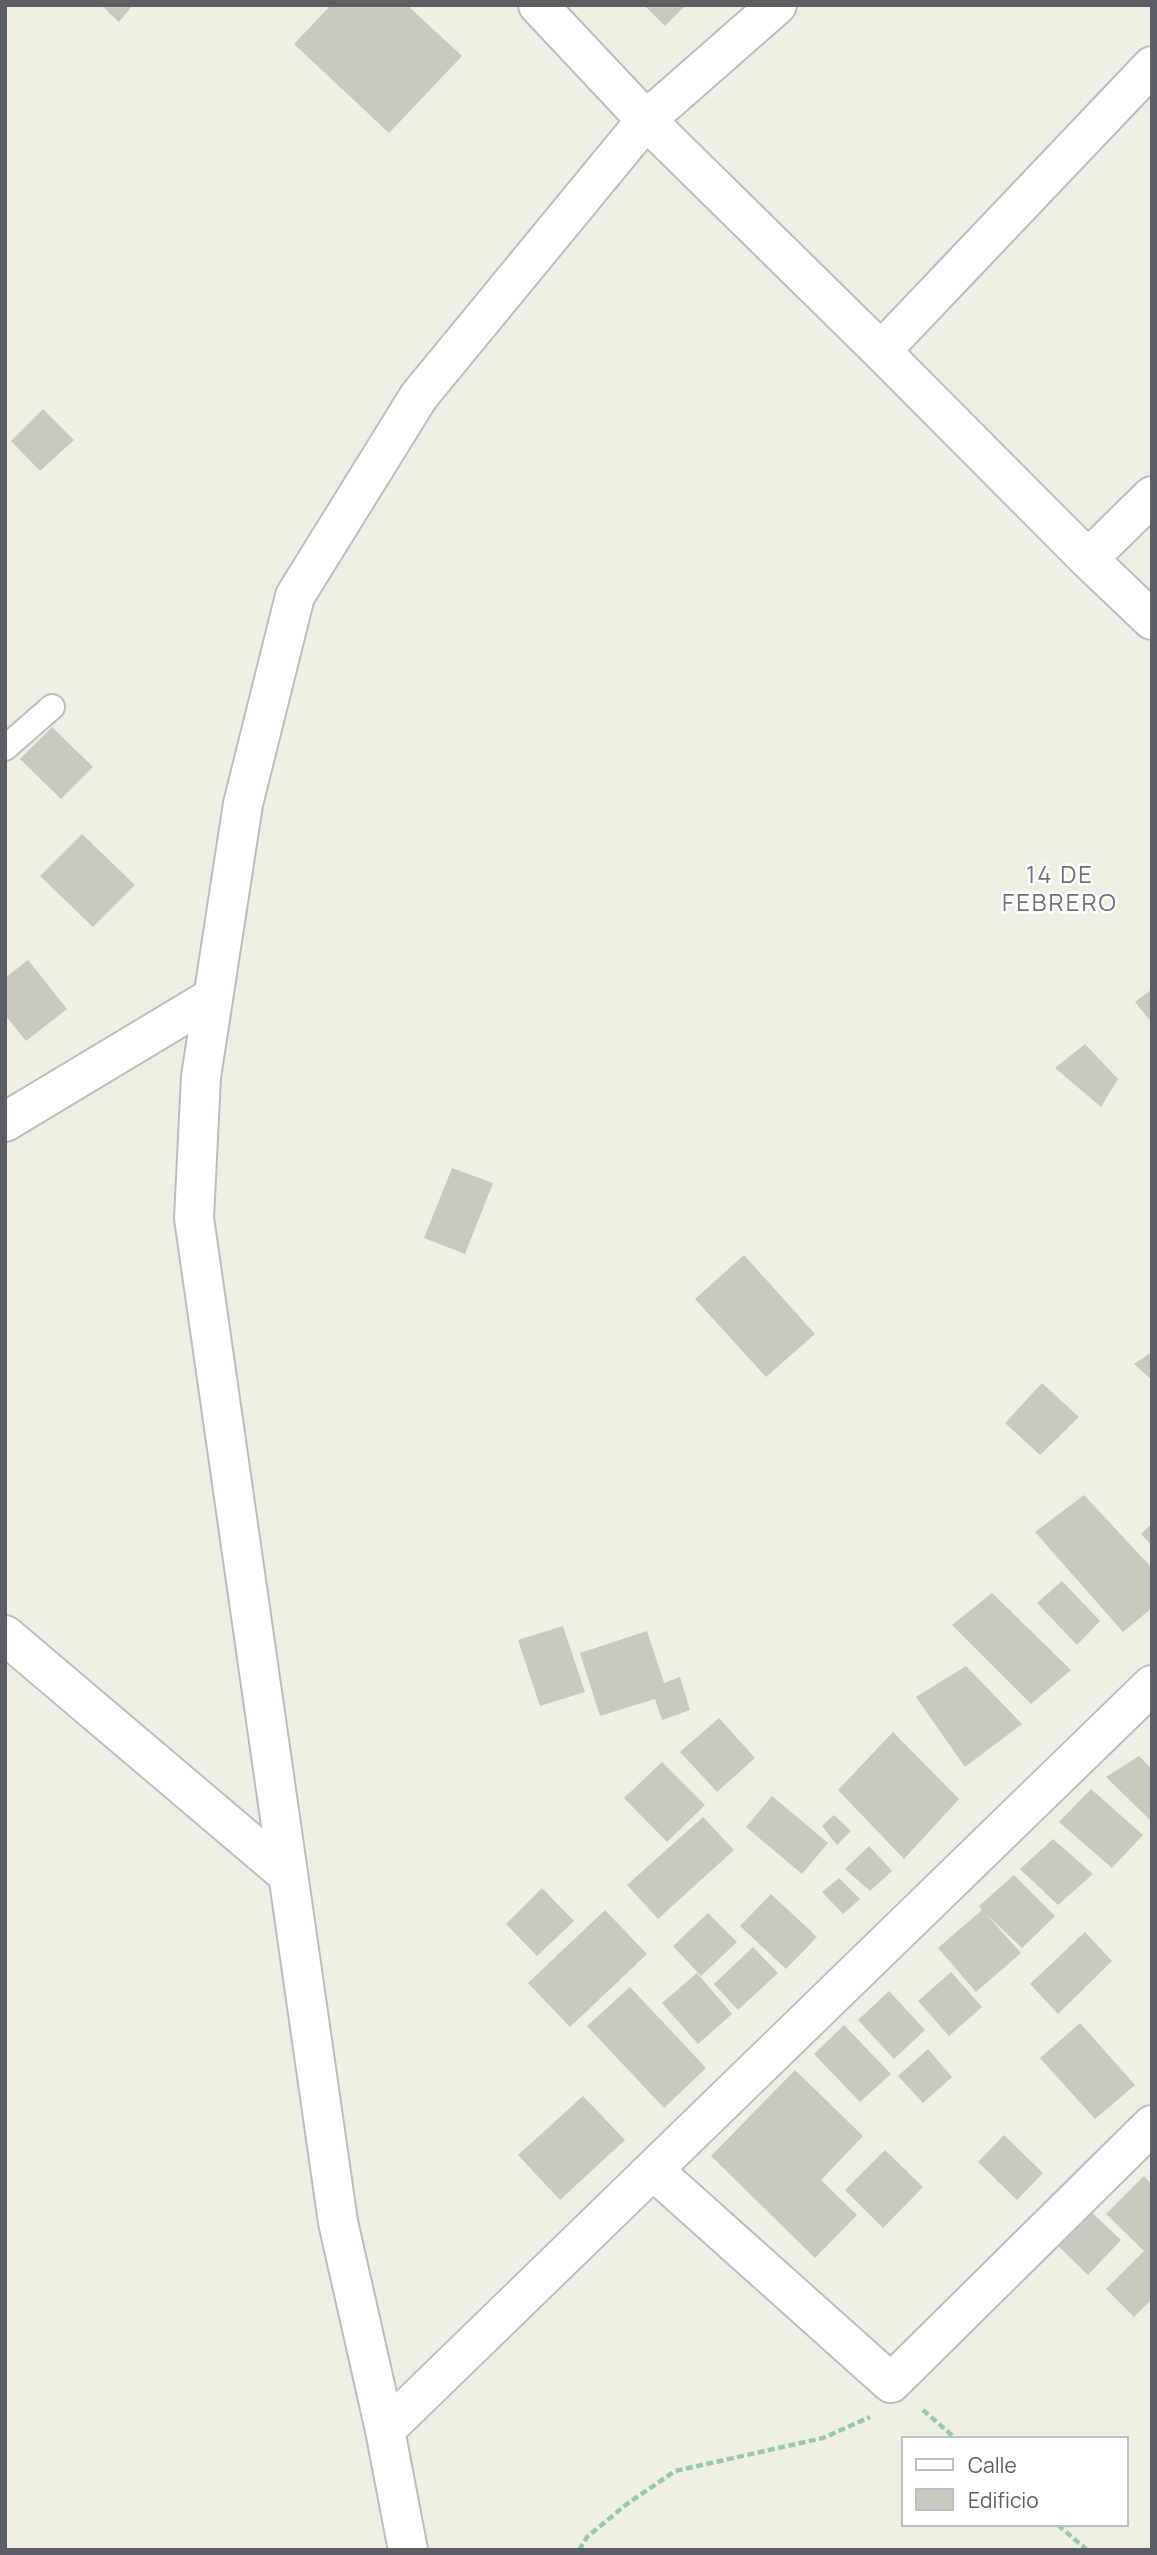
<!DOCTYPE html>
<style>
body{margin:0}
#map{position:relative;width:1157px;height:2555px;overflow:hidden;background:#efeee3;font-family:Manrope,sans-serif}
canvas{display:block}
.frame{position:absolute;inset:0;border:7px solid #5b5e65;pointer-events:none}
.legend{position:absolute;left:901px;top:2436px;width:228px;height:91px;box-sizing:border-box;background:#fff;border:2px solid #bdbfc1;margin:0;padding:9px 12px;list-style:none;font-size:21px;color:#5b5e65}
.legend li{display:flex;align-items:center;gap:14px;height:35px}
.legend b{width:35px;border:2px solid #bdbfc1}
</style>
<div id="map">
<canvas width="1157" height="2555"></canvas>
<div class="frame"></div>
<ul class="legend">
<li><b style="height:9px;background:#fff"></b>Calle</li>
<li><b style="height:19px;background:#cac9c0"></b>Edificio</li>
</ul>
</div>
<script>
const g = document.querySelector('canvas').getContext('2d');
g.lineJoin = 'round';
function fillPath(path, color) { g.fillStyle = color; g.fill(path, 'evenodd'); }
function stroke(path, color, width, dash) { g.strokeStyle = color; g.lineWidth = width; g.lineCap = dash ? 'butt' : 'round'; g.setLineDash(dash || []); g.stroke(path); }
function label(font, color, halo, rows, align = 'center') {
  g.font = font + ' Manrope,sans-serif'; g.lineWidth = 5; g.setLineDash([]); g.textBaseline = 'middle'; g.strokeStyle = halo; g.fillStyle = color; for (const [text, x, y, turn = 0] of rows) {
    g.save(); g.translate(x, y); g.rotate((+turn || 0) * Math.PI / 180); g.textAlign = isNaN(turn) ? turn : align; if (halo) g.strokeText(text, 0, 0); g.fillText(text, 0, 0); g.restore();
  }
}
fillPath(new Path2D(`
 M101,5H133L119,22Z
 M331,5H407L462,56L389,133L294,44Z
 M644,5H686L665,26Z
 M43,409L74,440L40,471L11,441Z
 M52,727L93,767L61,799L20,759Z
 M82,834L135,885L93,927L40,876Z
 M28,960L67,1009L26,1041L5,1015V978Z
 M1152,989V1023L1135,1002Z
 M1085,1044L1118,1079L1101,1107L1055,1068Z
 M452,1168L493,1183L465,1254L424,1238Z
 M744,1255L815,1334L766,1377L695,1299Z
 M1152,1352V1380L1134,1364Z
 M1042,1383L1079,1417L1040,1455L1005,1423Z
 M1084,1495L1152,1568V1608L1123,1632L1035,1532Z
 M1152,1523V1546L1141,1534Z
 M1062,1581L1100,1621L1077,1645L1037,1603Z
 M992,1593L1071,1670L1031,1704L952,1625Z
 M563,1626L585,1692L540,1706L518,1640Z
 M647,1631L664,1683L680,1677L690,1710L662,1720L655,1699L600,1716L580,1653Z
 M966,1666L1022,1724L965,1767L916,1697Z
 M719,1718L755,1758L717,1792L680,1752Z
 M893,1732L959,1799L904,1859L838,1790Z
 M1139,1756L1152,1769V1822L1106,1777Z
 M662,1762L705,1805L667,1842L624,1798Z
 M1091,1789L1143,1835L1112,1868L1059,1822Z
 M772,1796L828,1843L802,1874L746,1827Z
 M834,1815L851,1831L837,1845L822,1826Z
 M703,1817L734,1850L658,1919L627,1885Z
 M1053,1839L1093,1874L1058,1905L1020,1869Z
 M869,1846L892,1871L870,1891L845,1869Z
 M1014,1875L1055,1916L1022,1948L985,1913L1021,1953L976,1992L938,1948L982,1910L979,1906Z
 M839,1878L860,1899L843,1914L822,1892Z
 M542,1888L574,1921L537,1956L506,1924Z
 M771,1894L817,1937L786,1969L740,1926Z
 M605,1910L647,1954L570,2027L528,1983Z
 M708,1913L737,1942L701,1976L673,1946Z
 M1085,1932L1112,1961L1058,2014L1030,1984Z
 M753,1947L778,1973L738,2010L714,1984Z
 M951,1972L982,2007L949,2036L918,2001Z
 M697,1973L732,2014L698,2044L662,2003Z
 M630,1987L706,2068L664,2108L587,2026Z
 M889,1991L925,2030L894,2059L858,2020Z
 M1080,2023L1135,2085L1095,2119L1040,2058Z
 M844,2025L891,2074L860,2102L814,2054Z
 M928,2049L952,2077L923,2103L898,2076Z
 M795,2070L863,2136L821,2180L857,2215L815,2258L711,2156Z
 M583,2096L625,2140L560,2200L518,2155Z
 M1004,2135L1043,2173L1017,2200L978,2162Z
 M885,2150L923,2187L883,2228L845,2190Z
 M1144,2176L1152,2185V2299L1134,2317L1106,2289L1144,2251L1106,2214Z
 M1086,2207L1121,2240L1088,2275L1053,2241Z`), '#cac9c0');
const service = new Path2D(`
 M5,748L52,707`);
const minor = new Path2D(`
 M538,5L646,120L881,351L1088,559L1152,620
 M881,351L1152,66
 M1088,559L1152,496
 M5,1122L213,997
 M5,1635L288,1875
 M653,2170L891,2383L1152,2125
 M385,2430L1152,1685
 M408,2550L385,2430L338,2222L194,1218L201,1077L243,804L295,596L419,396L646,120L777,5`);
stroke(service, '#bbbdc3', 28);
stroke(minor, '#bbbdc3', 42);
stroke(new Path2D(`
 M923,2410L955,2438
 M1058,2525L1087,2550
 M579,2550L587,2537L627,2504L675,2471L823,2438L870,2417`), '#96caad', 4.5, [7, 3.5]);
stroke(service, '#fff', 24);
stroke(minor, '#fff', 38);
g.letterSpacing = '2px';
label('24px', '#6c7077', '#fff', [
 ["14 DE",1060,876],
 ["FEBRERO",1060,904]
]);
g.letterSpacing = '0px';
</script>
